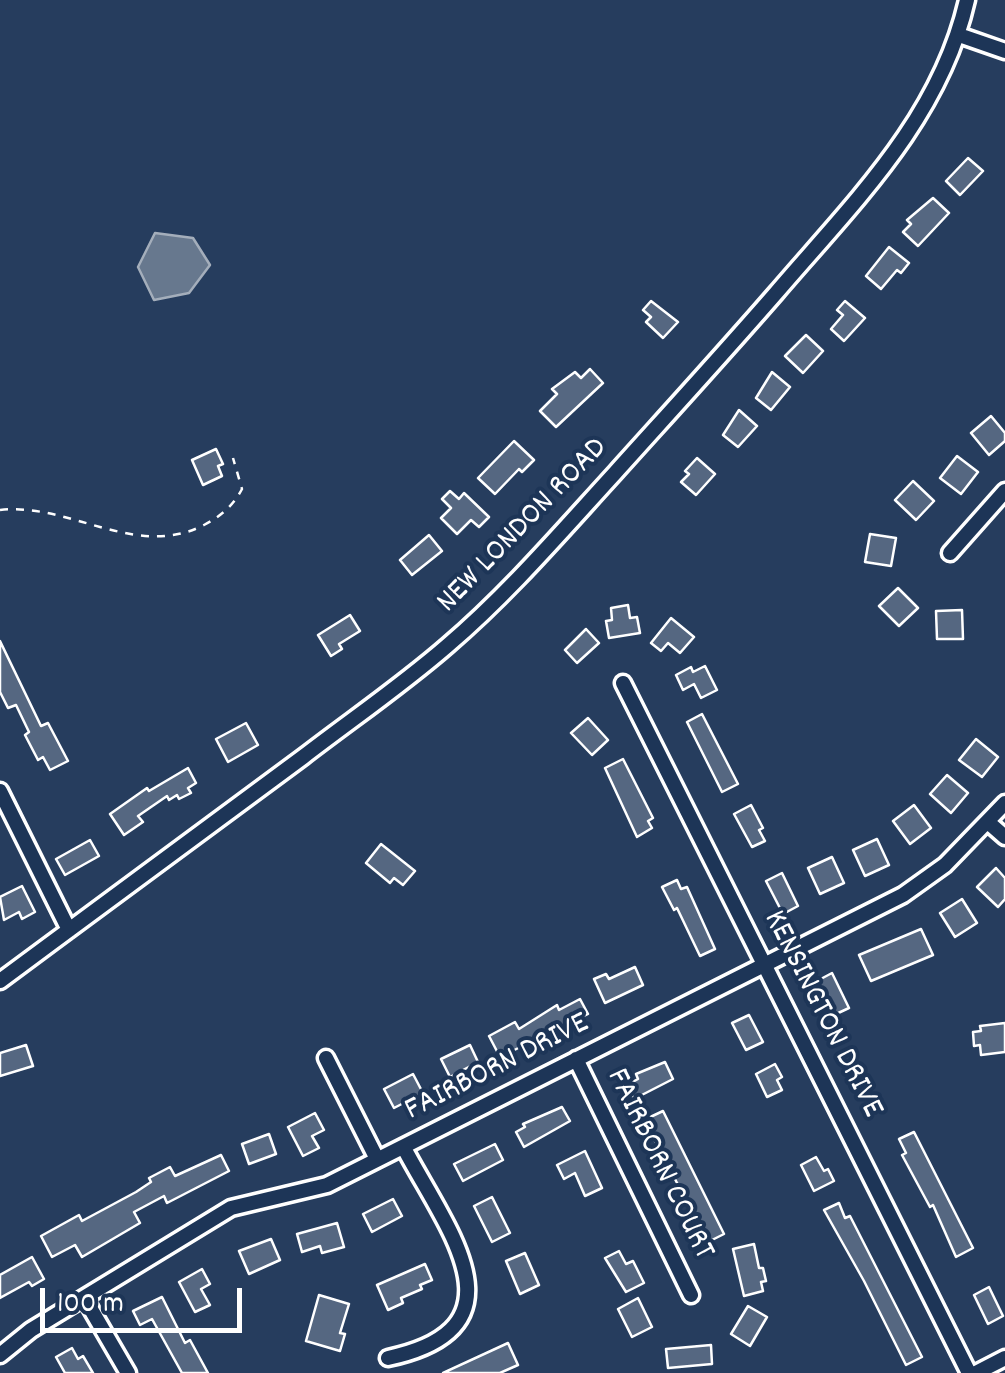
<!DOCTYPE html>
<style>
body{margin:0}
#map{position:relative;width:1005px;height:1373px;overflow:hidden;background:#263d5e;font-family:Dekko,sans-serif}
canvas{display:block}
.scale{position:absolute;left:40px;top:1288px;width:202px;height:45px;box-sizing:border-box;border:5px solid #fff;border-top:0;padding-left:12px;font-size:30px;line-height:35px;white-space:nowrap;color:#fff;-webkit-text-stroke:8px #1d3557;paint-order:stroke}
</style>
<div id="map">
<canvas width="1005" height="1373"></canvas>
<div class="scale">100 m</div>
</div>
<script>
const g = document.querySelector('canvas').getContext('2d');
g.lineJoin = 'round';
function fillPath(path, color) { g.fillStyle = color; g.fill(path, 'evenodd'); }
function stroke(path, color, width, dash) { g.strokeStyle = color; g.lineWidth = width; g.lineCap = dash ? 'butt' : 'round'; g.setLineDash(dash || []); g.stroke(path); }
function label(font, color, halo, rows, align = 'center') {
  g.font = font + ' Dekko,sans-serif'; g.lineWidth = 8; g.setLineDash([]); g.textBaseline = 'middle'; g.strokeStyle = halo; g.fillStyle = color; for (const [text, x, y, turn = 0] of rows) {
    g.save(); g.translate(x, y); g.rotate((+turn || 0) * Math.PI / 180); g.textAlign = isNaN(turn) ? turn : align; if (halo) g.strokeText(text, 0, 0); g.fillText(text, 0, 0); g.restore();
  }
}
const water = new Path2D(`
 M155,233L193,238L210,265L189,293L154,300L138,267Z`);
fillPath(water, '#67788e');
stroke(water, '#a4aebb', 2.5);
const building = new Path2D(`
 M968,158L983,171L960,195L946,181Z
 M933,198L949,213L918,246L903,232L911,224L907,220Z
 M889,247L909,263L901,273L897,270L881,289L866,276Z
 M651,301L678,322L663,338L646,322L651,317L643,310Z
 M845,301L865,318L844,341L831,329L843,315L837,310Z
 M806,335L823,351L803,373L785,356Z
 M590,369L603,383L556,427L540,411L557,394L552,389L575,372L581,378Z
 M772,372L790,387L771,410L756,398Z
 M739,410L757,426L738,447L723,435Z
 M991,416L1005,433V441L989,455L971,433Z
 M514,441L534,460L522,472L519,469L495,494L478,478Z
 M216,449L223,464L218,466L222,476L203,485L192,460Z
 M957,456L978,472L961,494L940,478Z
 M697,458L715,474L696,495L681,482L689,474L685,471Z
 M913,481L934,501L916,520L895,500Z
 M450,491L459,499L464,493L489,517L479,527L471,520L457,534L441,518L451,508L442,499Z
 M870,534L896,538L891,566L865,562Z
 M429,535L442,551L412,575L400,560Z
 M898,588L918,608L899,626L879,606Z
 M628,605L630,618L637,617L640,633L609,638L606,621L612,620L611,608Z
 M962,610L963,639H937L936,611Z
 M350,615L360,631L339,644L342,649L331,656L318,635Z
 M671,618L694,637L680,653L668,643L661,651L651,643Z
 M586,629L599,643L577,663L565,650Z
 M0,641L41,726L48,723L68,761L50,770L43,757L38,760L25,735L29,732L16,705L8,708L0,692Z
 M705,666L717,690L701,698L694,684L683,690L676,675L691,667L693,672Z
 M702,714L738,784L722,792L687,722Z
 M588,718L608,740L592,755L571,733Z
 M246,723L258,745L228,762L216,739Z
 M976,739L998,757L982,777L959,760Z
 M623,759L653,818L648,821L652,828L637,837L605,768Z
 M188,768L196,783L188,788L191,793L179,799L177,795L169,800L167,796L138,816L143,822L124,835L110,814L147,788L149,791Z
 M947,775L968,793L951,813L930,794Z
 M751,805L763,828L759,830L765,841L752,847L734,814Z
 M914,805L931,828L910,844L893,821Z
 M877,839L889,865L865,876L853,850Z
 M90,840L99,856L65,875L56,859Z
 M381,844L415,871L403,885L394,878L390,883L366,863Z
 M832,857L844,883L820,894L808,868Z
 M996,868L1005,878V899L998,907L977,887Z
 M782,873L798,906L783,914L766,881Z
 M677,880L681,889L687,887L715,949L700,956L677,908L674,910L662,887Z
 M22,886L35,912L22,919L19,912L4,920L0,897Z
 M962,899L977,923L955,937L940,913Z
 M921,929L933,955L871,981L859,955Z
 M635,967L643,985L605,1003L594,979L606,974L609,979Z
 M832,973L849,1008L834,1015L817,981Z
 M580,999L588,1014L500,1057L489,1036L515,1022L519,1029L557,1005L559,1010Z
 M749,1015L763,1042L746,1050L732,1023Z
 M1005,1023V1052L981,1055L980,1045L974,1046L973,1032L981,1031L980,1026Z
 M26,1045L33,1066L0,1076V1053Z
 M470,1045L478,1062L450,1077L441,1059Z
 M665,1062L673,1079L634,1099L627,1085L638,1079L636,1074Z
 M775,1064L782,1077L777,1080L782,1090L767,1097L756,1074Z
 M413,1074L423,1093L394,1108L384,1089Z
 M562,1107L570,1121L524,1147L516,1132L525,1127L523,1124Z
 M663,1111L724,1234L708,1242L644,1120Z
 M315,1113L324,1130L312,1136L319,1148L303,1156L288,1127Z
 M914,1132L973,1248L956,1257L933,1205L930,1207L902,1155L906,1153L899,1139Z
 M269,1134L276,1154L249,1164L242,1144Z
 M495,1144L503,1160L463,1181L454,1164Z
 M585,1151L602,1188L585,1196L575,1173L564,1179L557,1165Z
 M221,1155L229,1171L167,1203L164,1196L134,1212L140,1223L82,1257L75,1245L52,1257L41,1236L79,1215L82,1221L136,1192L151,1182L149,1178L170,1167L175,1176Z
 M816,1157L824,1171L828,1169L834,1181L814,1191L801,1165Z
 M492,1197L510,1233L492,1242L474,1206Z
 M393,1199L402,1216L372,1232L363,1214Z
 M839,1203L845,1218L850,1216L922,1357L906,1365L864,1281L824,1210Z
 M337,1223L344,1247L322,1253L320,1246L302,1252L297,1234Z
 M271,1239L280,1260L249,1274L239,1251Z
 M754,1244L759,1268H763L766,1281L761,1282L763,1291L744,1296L733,1249Z
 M619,1251L626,1264L633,1261L644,1283L626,1292L605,1258Z
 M525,1253L539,1285L520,1294L506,1261Z
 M32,1257L44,1279L32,1286L29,1282L0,1298V1275Z
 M425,1264L432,1280L420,1285L422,1289L401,1298L403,1303L388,1310L377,1285Z
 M202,1269L210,1284L201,1289L210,1305L195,1312L179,1282Z
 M989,1287L1003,1316L988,1324L974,1295Z
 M319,1295L349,1304L340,1333L345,1334L340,1351L306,1341Z
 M162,1297L185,1343L190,1340L208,1373H182L152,1319L140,1325L133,1311Z
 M638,1298L652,1327L632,1337L618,1309Z
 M748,1306L767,1317L750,1346L731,1334Z
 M508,1343L518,1365L500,1373H443Z
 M711,1345L712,1364L668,1368L666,1349Z
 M72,1348L78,1359L83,1356L93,1373H65L56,1357Z`);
fillPath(building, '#556781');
stroke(building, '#fff', 2.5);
const minor = new Path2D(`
 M959,35L1005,51
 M950,553L1005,491
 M623,683L969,1373
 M0,791L69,930
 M989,823L1005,837
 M0,981C101,906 203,832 303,757C351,720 401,686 447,646C508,594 561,532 615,473C669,413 723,354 776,293C853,203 940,119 967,0
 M326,1058L377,1159
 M576,1059L691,1295
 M85,1299L128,1373
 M0,1355L31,1330L231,1208L327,1185L903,895L945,865L1005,803
 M388,1358C530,1328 446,1228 404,1148
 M976,1373L1005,1358`);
stroke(minor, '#fff', 21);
stroke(new Path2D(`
 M0,510C69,502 136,560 204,525C221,516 233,506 242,489L233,458`), '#fff', 2.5, [8, 8]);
stroke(minor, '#1d3557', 14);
label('32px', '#fff', '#1d3557', [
 ["NEW LONDON ROAD",524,527,-46],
 ["KENSINGTON DRIVE",821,1015,63],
 ["FAIRBORN DRIVE",498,1069,-27],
 ["FAIRBORN COURT",658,1165,64]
]);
</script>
